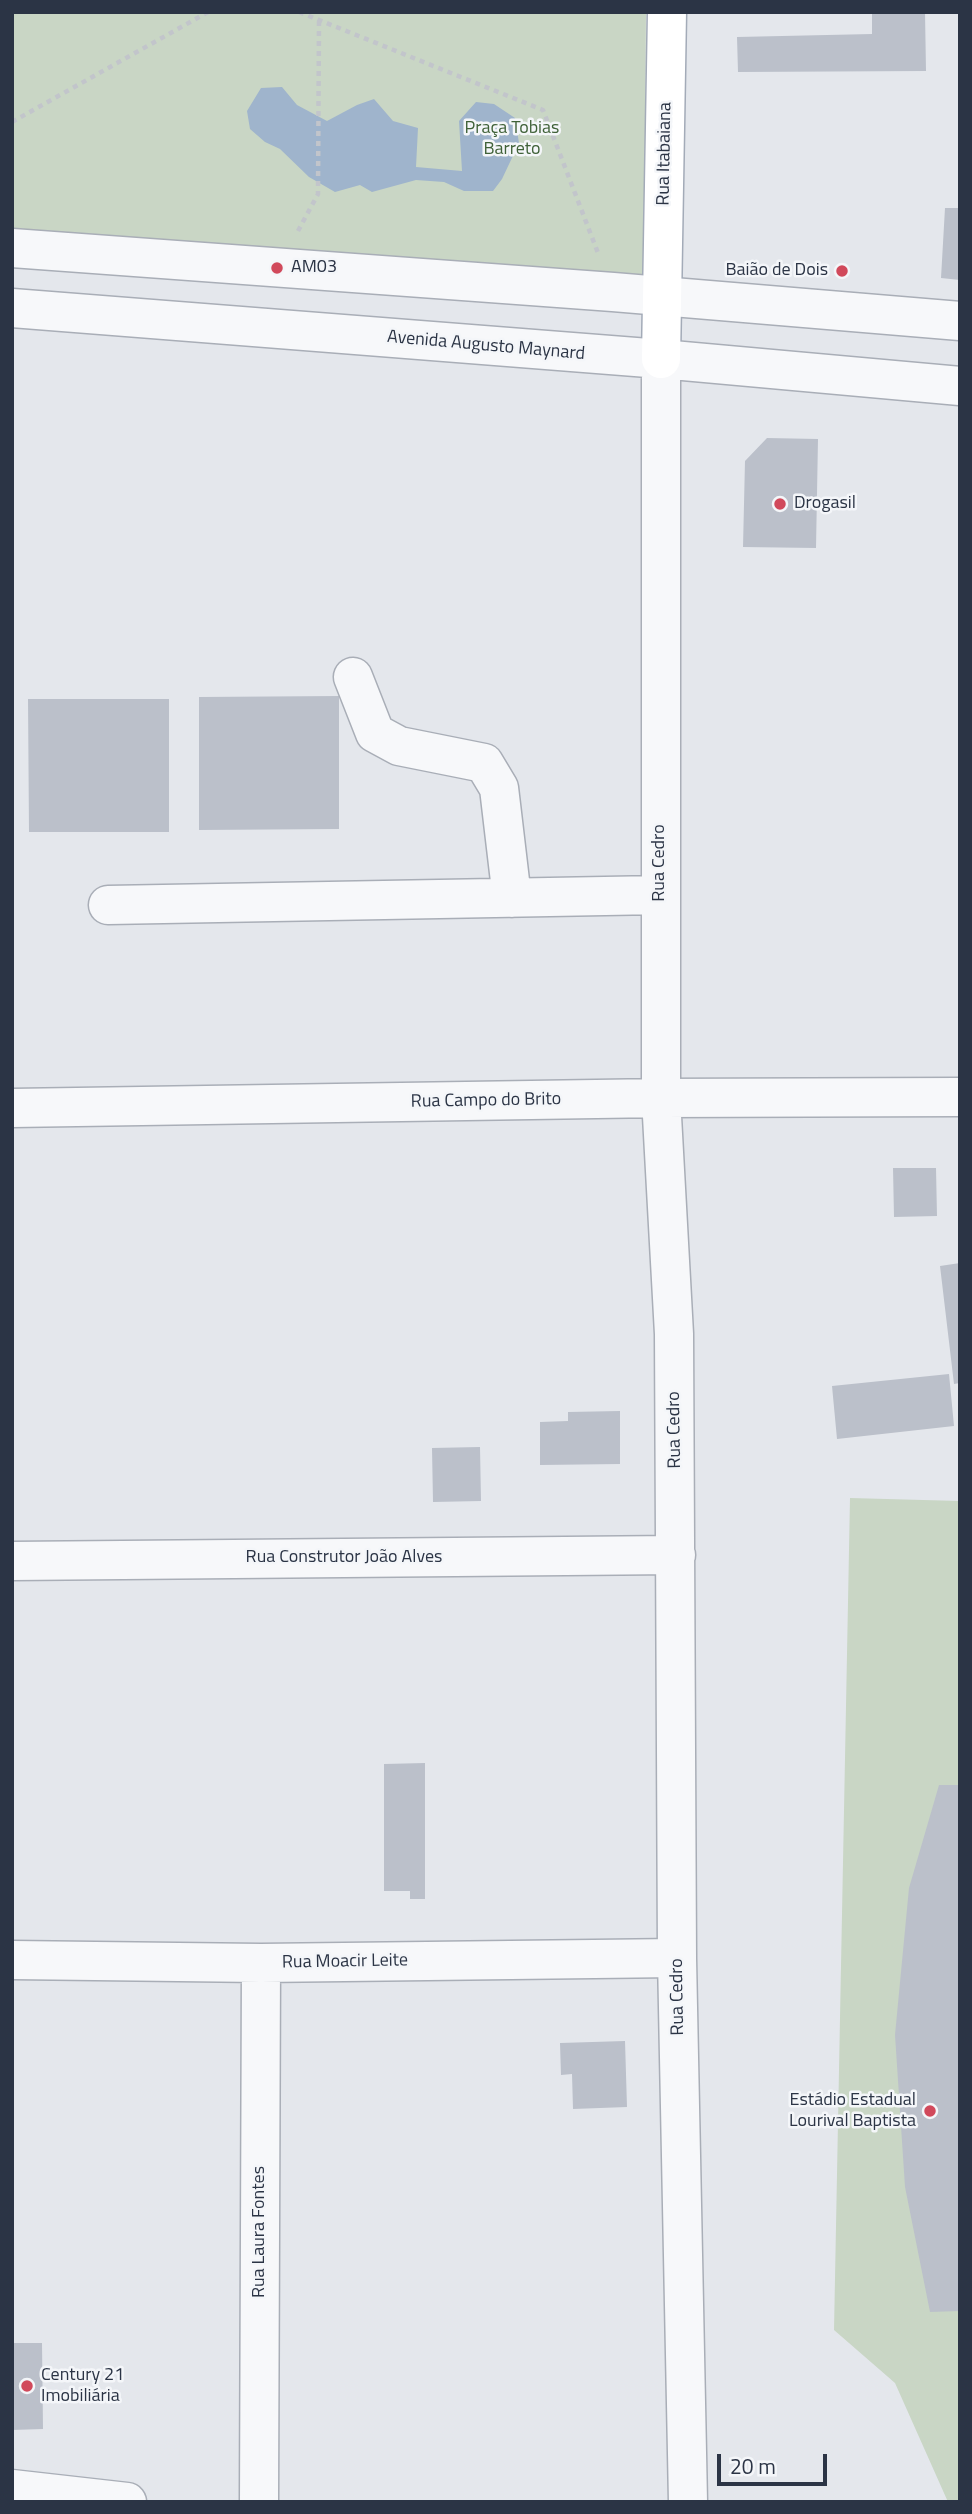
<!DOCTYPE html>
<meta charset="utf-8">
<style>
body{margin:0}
#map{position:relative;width:972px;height:2514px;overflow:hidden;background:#e4e7ec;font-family:"Titillium Web",sans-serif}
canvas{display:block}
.frame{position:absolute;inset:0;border:14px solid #2b3445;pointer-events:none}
.scale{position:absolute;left:717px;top:2454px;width:110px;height:32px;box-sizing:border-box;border:4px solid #2b3445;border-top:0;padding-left:9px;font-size:21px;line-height:24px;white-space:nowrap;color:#2b3445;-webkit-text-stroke:5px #f4f6f9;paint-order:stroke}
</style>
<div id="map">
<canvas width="972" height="2514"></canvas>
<div class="frame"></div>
<div class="scale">20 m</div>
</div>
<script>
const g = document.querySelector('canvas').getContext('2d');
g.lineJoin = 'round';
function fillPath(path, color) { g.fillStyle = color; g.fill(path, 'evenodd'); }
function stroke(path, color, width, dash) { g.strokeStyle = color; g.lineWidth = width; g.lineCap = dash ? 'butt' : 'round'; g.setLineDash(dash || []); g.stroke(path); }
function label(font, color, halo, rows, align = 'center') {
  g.font = font + ' "Titillium Web",sans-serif'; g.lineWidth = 5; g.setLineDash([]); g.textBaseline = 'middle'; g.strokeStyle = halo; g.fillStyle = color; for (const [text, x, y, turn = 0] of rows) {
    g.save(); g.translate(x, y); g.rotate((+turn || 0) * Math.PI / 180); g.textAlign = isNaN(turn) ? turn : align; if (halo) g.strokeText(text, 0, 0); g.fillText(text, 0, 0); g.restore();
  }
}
fillPath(new Path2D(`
 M12,12H646L644,277L12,228Z
 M850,1498L960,1501V2502H948L895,2383L834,2330Z`), '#c9d6c5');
fillPath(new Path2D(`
 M282,87L297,105L327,121L357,105L374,99L393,121L418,128L416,167L462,171L459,121L476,102L494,104L515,118L519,143L502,179L493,191H464L444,182L416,180L372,192L360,185L335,192L309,177L280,149L265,142L250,129L247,111L261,88Z`), '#9fb4cc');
fillPath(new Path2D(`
 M872,12H925L926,71L738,72L737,37L872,34Z
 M945,208H960V280L941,278Z
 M767,438L818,439L816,548L743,547L745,461Z
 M339,696V829L199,830V697Z
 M28,699H169V832H29Z
 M893,1168H936L937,1216L894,1217Z
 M960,1263V1383L954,1384L940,1266Z
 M949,1374L954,1426L837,1439L832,1386Z
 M620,1411V1464L540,1465V1422L568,1421V1412Z
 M480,1447L481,1501L433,1502L432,1448Z
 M425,1763V1899H410V1891H384V1764Z
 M939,1785H960V2311L930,2312L905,2187L895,2035L909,1888Z
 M625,2041L627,2107L573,2109L572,2074L561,2075L560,2043Z
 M12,2343H42L43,2429L12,2430Z`), '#bbc0ca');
const minor = new Path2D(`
 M12,248L613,292L960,321
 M12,308L661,359L960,386
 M661,359V1098L674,1334L677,1958L688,2502
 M353,677L375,733L399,746L484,763L499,788L512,898
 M108,905L660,895
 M12,1108L661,1098L960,1097
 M12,1561L676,1555
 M12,1960L261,1963L677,1958
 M12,2489L127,2502
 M259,2502L261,1963`);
const major = new Path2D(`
 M661,359L667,12`);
stroke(minor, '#a9aeb7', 41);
stroke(major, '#a3abb8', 41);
stroke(new Path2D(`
 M299,12L543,110L598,253
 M12,122L208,12
 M298,231L318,194L319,20`), '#c2c5cb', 4.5, [5, 5]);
stroke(minor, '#f7f8fa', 38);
stroke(major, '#fff', 38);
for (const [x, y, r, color] of [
 [277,268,7,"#d1495b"],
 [842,271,7,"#d1495b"],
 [780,504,7,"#d1495b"],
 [930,2111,7,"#d1495b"],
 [27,2386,7,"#d1495b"]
]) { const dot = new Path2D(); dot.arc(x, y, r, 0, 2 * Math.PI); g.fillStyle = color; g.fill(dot); stroke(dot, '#f4f6f9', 2.5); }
label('18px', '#3f6138', '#f4f6f9', [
 ["Praça Tobias",512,129],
 ["Barreto",512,150]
]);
label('18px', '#2b3445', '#f4f6f9', [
 ["Rua Itabaiana",665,154,-89],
 ["Avenida Augusto Maynard",486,346,5],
 ["Rua Cedro",660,863,-90],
 ["Rua Campo do Brito",486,1101,-1],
 ["Rua Cedro",675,1430,-91],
 ["Rua Construtor João Alves",344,1558],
 ["Rua Moacir Leite",345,1962,-1],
 ["Rua Cedro",678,1997,-91],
 ["Rua Laura Fontes",260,2232,-90]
]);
label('18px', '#2b3445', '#f4f6f9', [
 ["AM03",291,268],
 ["Baião de Dois",828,271,"right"],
 ["Drogasil",794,504],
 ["Estádio Estadual",916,2101,"right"],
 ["Lourival Baptista",916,2122,"right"],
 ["Century 21",41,2376],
 ["Imobiliária",41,2397]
], 'left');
</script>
